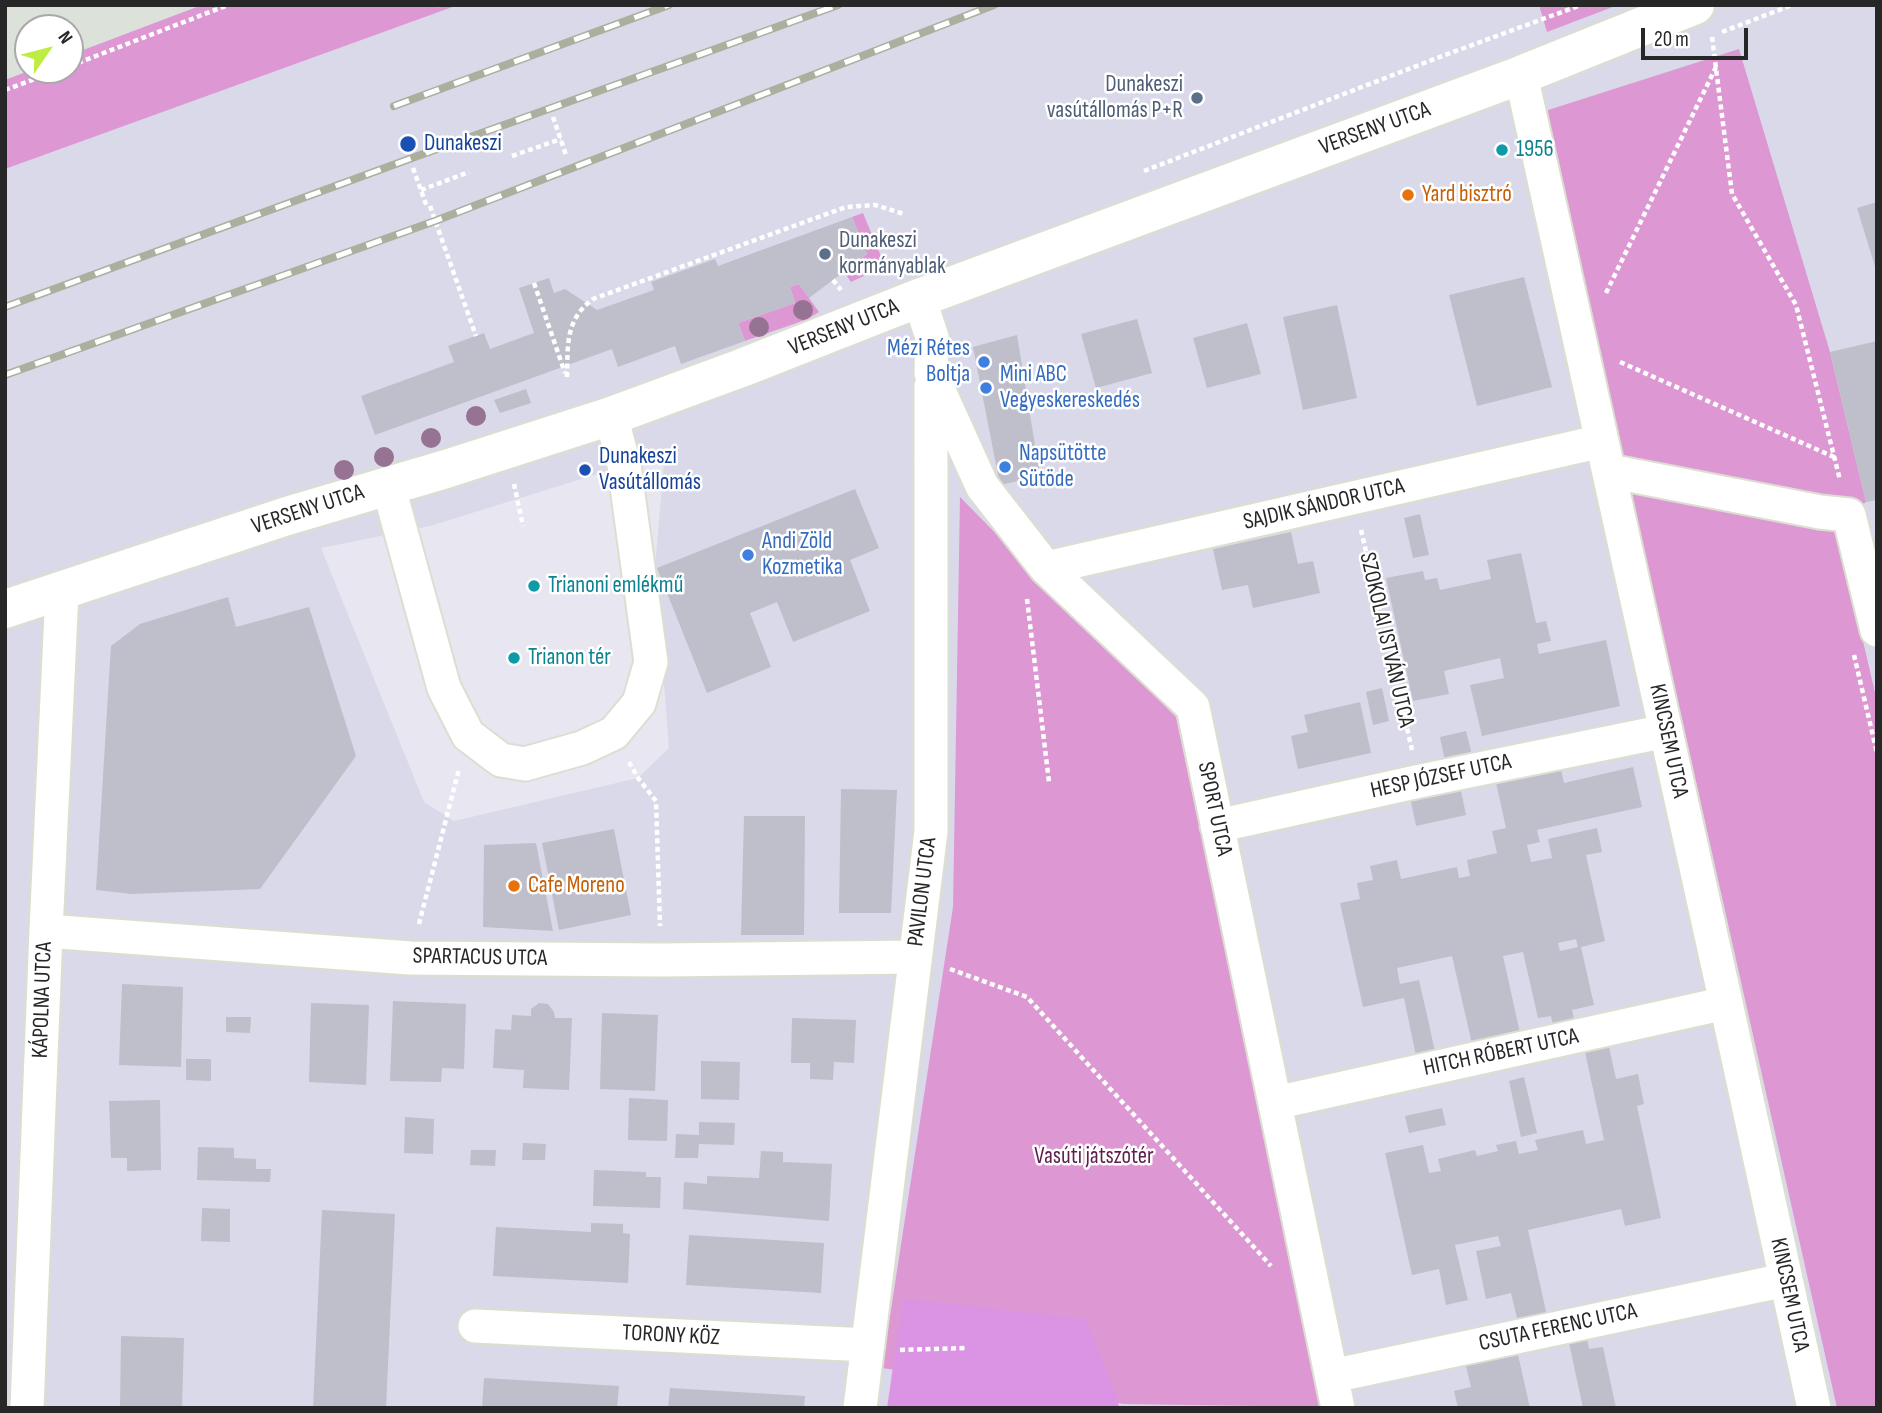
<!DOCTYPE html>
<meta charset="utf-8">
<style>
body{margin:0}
#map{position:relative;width:1882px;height:1413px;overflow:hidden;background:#dad9e9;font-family:"Sofia Sans Condensed",sans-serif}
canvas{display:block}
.frame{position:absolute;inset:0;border:7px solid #272727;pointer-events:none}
.north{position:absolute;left:14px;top:14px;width:70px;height:70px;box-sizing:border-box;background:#fff;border:2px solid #a9a9a9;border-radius:50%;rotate:55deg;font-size:19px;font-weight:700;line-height:28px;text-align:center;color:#272727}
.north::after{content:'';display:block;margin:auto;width:24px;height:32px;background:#bded41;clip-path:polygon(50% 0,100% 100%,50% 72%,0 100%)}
.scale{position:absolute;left:1641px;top:28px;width:107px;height:32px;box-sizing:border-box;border:4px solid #272727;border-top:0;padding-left:9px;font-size:21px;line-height:24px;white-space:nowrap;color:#272727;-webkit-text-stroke:5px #fff;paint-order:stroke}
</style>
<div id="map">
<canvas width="1882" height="1413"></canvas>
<div class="frame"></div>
<div class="north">N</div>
<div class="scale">20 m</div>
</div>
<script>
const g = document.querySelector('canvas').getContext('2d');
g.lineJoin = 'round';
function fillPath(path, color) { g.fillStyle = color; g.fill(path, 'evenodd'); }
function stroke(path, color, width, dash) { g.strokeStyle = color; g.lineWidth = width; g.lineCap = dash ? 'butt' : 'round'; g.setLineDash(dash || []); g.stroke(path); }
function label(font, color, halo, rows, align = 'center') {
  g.font = font + ' "Sofia Sans Condensed",sans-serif'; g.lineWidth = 5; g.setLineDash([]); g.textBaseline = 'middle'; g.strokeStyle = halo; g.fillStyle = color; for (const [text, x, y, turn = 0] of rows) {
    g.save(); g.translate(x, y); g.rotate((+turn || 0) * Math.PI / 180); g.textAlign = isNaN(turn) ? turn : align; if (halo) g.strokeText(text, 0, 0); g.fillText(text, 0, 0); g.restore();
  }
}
fillPath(new Path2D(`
 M5,5H202L70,55V28H28V70H31L5,80Z`), '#dce1da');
fillPath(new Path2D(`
 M202,5H458L5,169V80L31,70H70V55Z
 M1539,5H1618L1547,32Z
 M1739,49L1830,352L1866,502L1836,526L1877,701V1408H1837L1545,111Z
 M863,213L885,266L851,282L844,272L867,254L852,217Z
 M799,284L819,312L808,319L745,341L738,323L795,303L790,287Z
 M960,497L1176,717L1324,1407L1124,1404L882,1368L953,907Z`), '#dd98d4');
fillPath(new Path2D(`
 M903,1298L1086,1319L1118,1400L1119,1408H887Z`), '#db94e4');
fillPath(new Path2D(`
 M665,451L655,568L669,748L638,778L454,821L424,802L321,548L430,526L588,477Z`), '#e7e6f1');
fillPath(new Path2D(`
 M1877,202V270H1876L1857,208Z
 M852,217L867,254L809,298L799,284L790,287L795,303L738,323L745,341L681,364L675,346L618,367L612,349L375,435L361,396L454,362L448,346L484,333L490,349L534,333L519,288L549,278L554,293L565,289L597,310L654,290L651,282L715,259L718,266Z
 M1524,277L1552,387L1477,406L1449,295Z
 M1337,305L1357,398L1303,410L1283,317Z
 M1137,319L1152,373L1096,388L1081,334Z
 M1247,323L1261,374L1207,388L1193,338Z
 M1017,335L1040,476L1000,485L973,347Z
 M1877,341V500L1866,502L1830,352Z
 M526,389L531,403L500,413L494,400Z
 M855,489L879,548L850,560L870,611L793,642L777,602L750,613L771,667L707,693L657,568Z
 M1420,514L1429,555L1413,558L1404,518Z
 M1291,532L1298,564L1313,561L1320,593L1253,608L1248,585L1222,590L1213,549Z
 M1521,553L1536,623L1546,621L1551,641L1537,644L1539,654L1606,640L1620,706L1482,736L1470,685L1504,678L1500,658L1444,671L1449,694L1413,701L1386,578L1423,571L1425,580L1437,578L1440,590L1491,579L1487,560Z
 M228,597L236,627L309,607L356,756L260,889L132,894L96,890L111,646L140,624Z
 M1382,688L1389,721L1373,725L1366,692Z
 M1360,702L1371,753L1298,769L1291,736L1308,732L1304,715Z
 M1466,731L1472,755L1445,761L1440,737Z
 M1560,764L1564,783L1633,767L1642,807L1537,830L1540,842L1527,845L1531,862L1552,858L1548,839L1597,828L1602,852L1586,855L1605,941L1581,947L1594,1005L1572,1010L1575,1022L1553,1026L1551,1016L1538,1018L1523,952L1503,956L1520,1033L1472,1044L1452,956L1397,968L1400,984L1419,980L1429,1024L1435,1052L1416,1056L1404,998L1363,1007L1340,903L1360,899L1357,883L1373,880L1370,866L1397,860L1401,879L1457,867L1459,878L1470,876L1467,860L1497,853L1492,831L1506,828L1495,778ZM1576,939L1578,947L1560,951L1558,943Z
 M1460,786L1466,815L1416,826L1410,797Z
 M841,789L897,790L891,913H839Z
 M744,816H805L804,935H741Z
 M614,829L631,915L559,930L542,843Z
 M536,843L553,931L483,927L484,845Z
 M122,984L183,987L181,1067L119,1065Z
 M393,1001L466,1004L464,1069L442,1068L441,1082L390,1081Z
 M311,1003L369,1005L366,1085L309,1082Z
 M539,1003L548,1004L554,1012L555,1018H572L569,1090L523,1088L524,1070L493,1068L495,1029L511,1030L512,1015L531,1016V1009Z
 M602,1013L658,1015L655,1091L600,1089Z
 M226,1017H251L250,1033L226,1032Z
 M792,1018L856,1020L854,1063L834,1062L833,1080L810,1079V1063H791Z
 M1608,1042L1616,1079L1638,1074L1644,1104L1637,1106L1661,1218L1625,1226L1621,1209L1528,1230L1547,1316L1518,1322L1511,1293L1486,1299L1476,1251L1501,1246L1498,1236L1455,1245L1468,1300L1446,1305L1439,1269L1412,1275L1385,1153L1423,1145L1429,1173L1441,1171L1438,1159L1475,1150L1477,1156L1498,1151L1496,1145L1516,1141L1519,1154L1538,1150L1535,1140L1583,1130L1586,1144L1604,1140L1584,1047Z
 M186,1059H211V1081L186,1080Z
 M701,1061L740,1062L739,1100L701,1099Z
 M1524,1077L1537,1133L1521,1137L1509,1081Z
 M629,1098L668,1100L667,1141L628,1140Z
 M160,1100L161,1170L127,1171V1158H111L109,1101Z
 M1442,1108L1446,1125L1409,1133L1405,1116Z
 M405,1117L434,1119L433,1154L404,1153Z
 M699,1122L735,1123L734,1145L699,1144L698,1158H675L676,1134L699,1135Z
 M523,1143L546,1144L545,1160H522Z
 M198,1147L234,1148V1158L256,1159V1169H271L270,1182L197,1180Z
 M471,1150H496L495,1166L470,1165Z
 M761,1151L783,1152V1162L832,1164L829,1221L683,1209L684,1182L707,1184V1176L759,1178Z
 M594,1170L646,1172V1177H661L660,1208L593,1206Z
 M202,1208L230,1209V1242L201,1241Z
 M322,1210L395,1214L386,1408H313Z
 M591,1223L623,1224V1233L630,1234L628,1283L493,1276L496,1227L591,1232Z
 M689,1235L824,1243L821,1293L686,1285Z
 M121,1336L184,1338L182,1408H120Z
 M1587,1339L1589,1349L1603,1347L1616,1408H1583L1569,1343Z
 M1518,1355L1530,1408H1458L1454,1391L1471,1387L1466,1366Z
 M484,1378L619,1386L617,1408H482Z
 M670,1388L805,1396L804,1408H668Z`), '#bfbecb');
const street = new Path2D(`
 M1521,75L1726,1003L1814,1408
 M919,298L932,337L931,373L982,486L1046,568L1193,707L1338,1408
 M1609,471L1820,512L1849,515L1877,630
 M388,485L444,688L468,735L501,760L525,764L582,748L614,733L639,703L651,662L624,465L611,416
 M1046,568L1602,441
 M1217,826L1420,781L1666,731
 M46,931L410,958L662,960L915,957
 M1275,1103L1726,1003
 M475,1326L868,1345
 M1332,1376L1785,1280
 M27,1408L46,931L62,592
 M860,1408L931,831V386`);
const secondary = new Path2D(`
 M5,609L287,516L446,469L611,416L744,367L919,298L1521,75L1695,5`);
stroke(street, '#dbdfcf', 37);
stroke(secondary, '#dbdfcf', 42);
stroke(new Path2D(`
 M438,5H439
 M1722,32L1792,5
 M1712,37L1732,194L1796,305L1840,480
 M70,66L228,5
 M5,90L59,70
 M553,117L566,155
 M512,156L561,139
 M413,168L427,207
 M1144,171L1445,55L1581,5
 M421,190L469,172
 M430,206L476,336
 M833,280L841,290
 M534,283L565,373
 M1606,293L1716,67
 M1620,362L1834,457
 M567,377C568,344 565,320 593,299L846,207L875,205L904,214
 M514,484L523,526
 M1361,530L1412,750
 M1027,599L1049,782
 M1854,655L1877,753
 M629,762L638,778L656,801L660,926
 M419,924L459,769
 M950,969L1027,997L1271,1266
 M900,1350L967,1348`), '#fff', 4.5, [5, 3.5]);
stroke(street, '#fff', 33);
stroke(secondary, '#fff', 38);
const rail = new Path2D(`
 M394,106L669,5
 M5,307L412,158L838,5
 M5,375L435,221L994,5`);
stroke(rail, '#aab09d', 8);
stroke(rail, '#fff', 5, [16]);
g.fillStyle = '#967293';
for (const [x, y] of [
 [803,310],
 [759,327],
 [476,416],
 [431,438],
 [384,457],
 [344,470]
]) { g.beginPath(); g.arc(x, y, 10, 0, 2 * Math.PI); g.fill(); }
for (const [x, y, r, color] of [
 [1197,98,7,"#5c6f8a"],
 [408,144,9,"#1a4fb4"],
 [1502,150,7,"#0f9aa8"],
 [1408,195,7,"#e8710a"],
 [825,254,7,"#5c6f8a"],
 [984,362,7,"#3f7fe0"],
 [986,388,7,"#3f7fe0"],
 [1005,467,7,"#3f7fe0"],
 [585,470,7,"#1a4fb4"],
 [748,555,7,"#3f7fe0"],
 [534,586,7,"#0f9aa8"],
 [514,658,7,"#0f9aa8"],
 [514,886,7,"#e8710a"]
]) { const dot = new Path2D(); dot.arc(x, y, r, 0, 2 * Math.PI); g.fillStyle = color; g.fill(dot); stroke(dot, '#fff', 2.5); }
label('23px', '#4e5e75', '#fff', [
 ["Dunakeszi",1183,85],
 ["vasútállomás P+R",1183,111],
 ["Dunakeszi",839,241,"left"],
 ["kormányablak",839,267,"left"]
], 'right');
label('23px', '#272727', '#fff', [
 ["VERSENY UTCA",1375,129,-20],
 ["VERSENY UTCA",844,328,-22],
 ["SAJDIK SÁNDOR UTCA",1324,505,-13],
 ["VERSENY UTCA",308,510,-18],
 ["SZOKOLAI ISTVÁN UTCA",1386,640,77],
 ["KINCSEM UTCA",1668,741,78],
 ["HESP JÓZSEF UTCA",1441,777,-12],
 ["SPORT UTCA",1214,809,78],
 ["PAVILON UTCA",923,892,-83],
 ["SPARTACUS UTCA",480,958,1],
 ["KÁPOLNA UTCA",43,1000,-88],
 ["HITCH RÓBERT UTCA",1501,1053,-12],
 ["KINCSEM UTCA",1789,1295,78],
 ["CSUTA FERENC UTCA",1558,1328,-12],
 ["TORONY KÖZ",671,1336,3]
]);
label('23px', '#164399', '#fff', [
 ["Dunakeszi",424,144],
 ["Dunakeszi",599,457],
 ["Vasútállomás",599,483]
], 'left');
label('23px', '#0d838f', '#fff', [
 ["1956",1516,150],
 ["Trianoni emlékmű",548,586],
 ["Trianon tér",528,658]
], 'left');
label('23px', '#c56008', '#fff', [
 ["Yard bisztró",1422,195],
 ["Cafe Moreno",528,886]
], 'left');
label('23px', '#366cbe', '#fff', [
 ["Mézi Rétes",970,349,"right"],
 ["Boltja",970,375,"right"],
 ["Mini ABC",1000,375],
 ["Vegyeskereskedés",1000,401],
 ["Napsütötte",1019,454],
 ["Sütöde",1019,480],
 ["Andi Zöld",762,542],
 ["Kozmetika",762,568]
], 'left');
label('23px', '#5e1d4d', '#fff', [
 ["Vasúti játszótér",1094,1157]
]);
</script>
